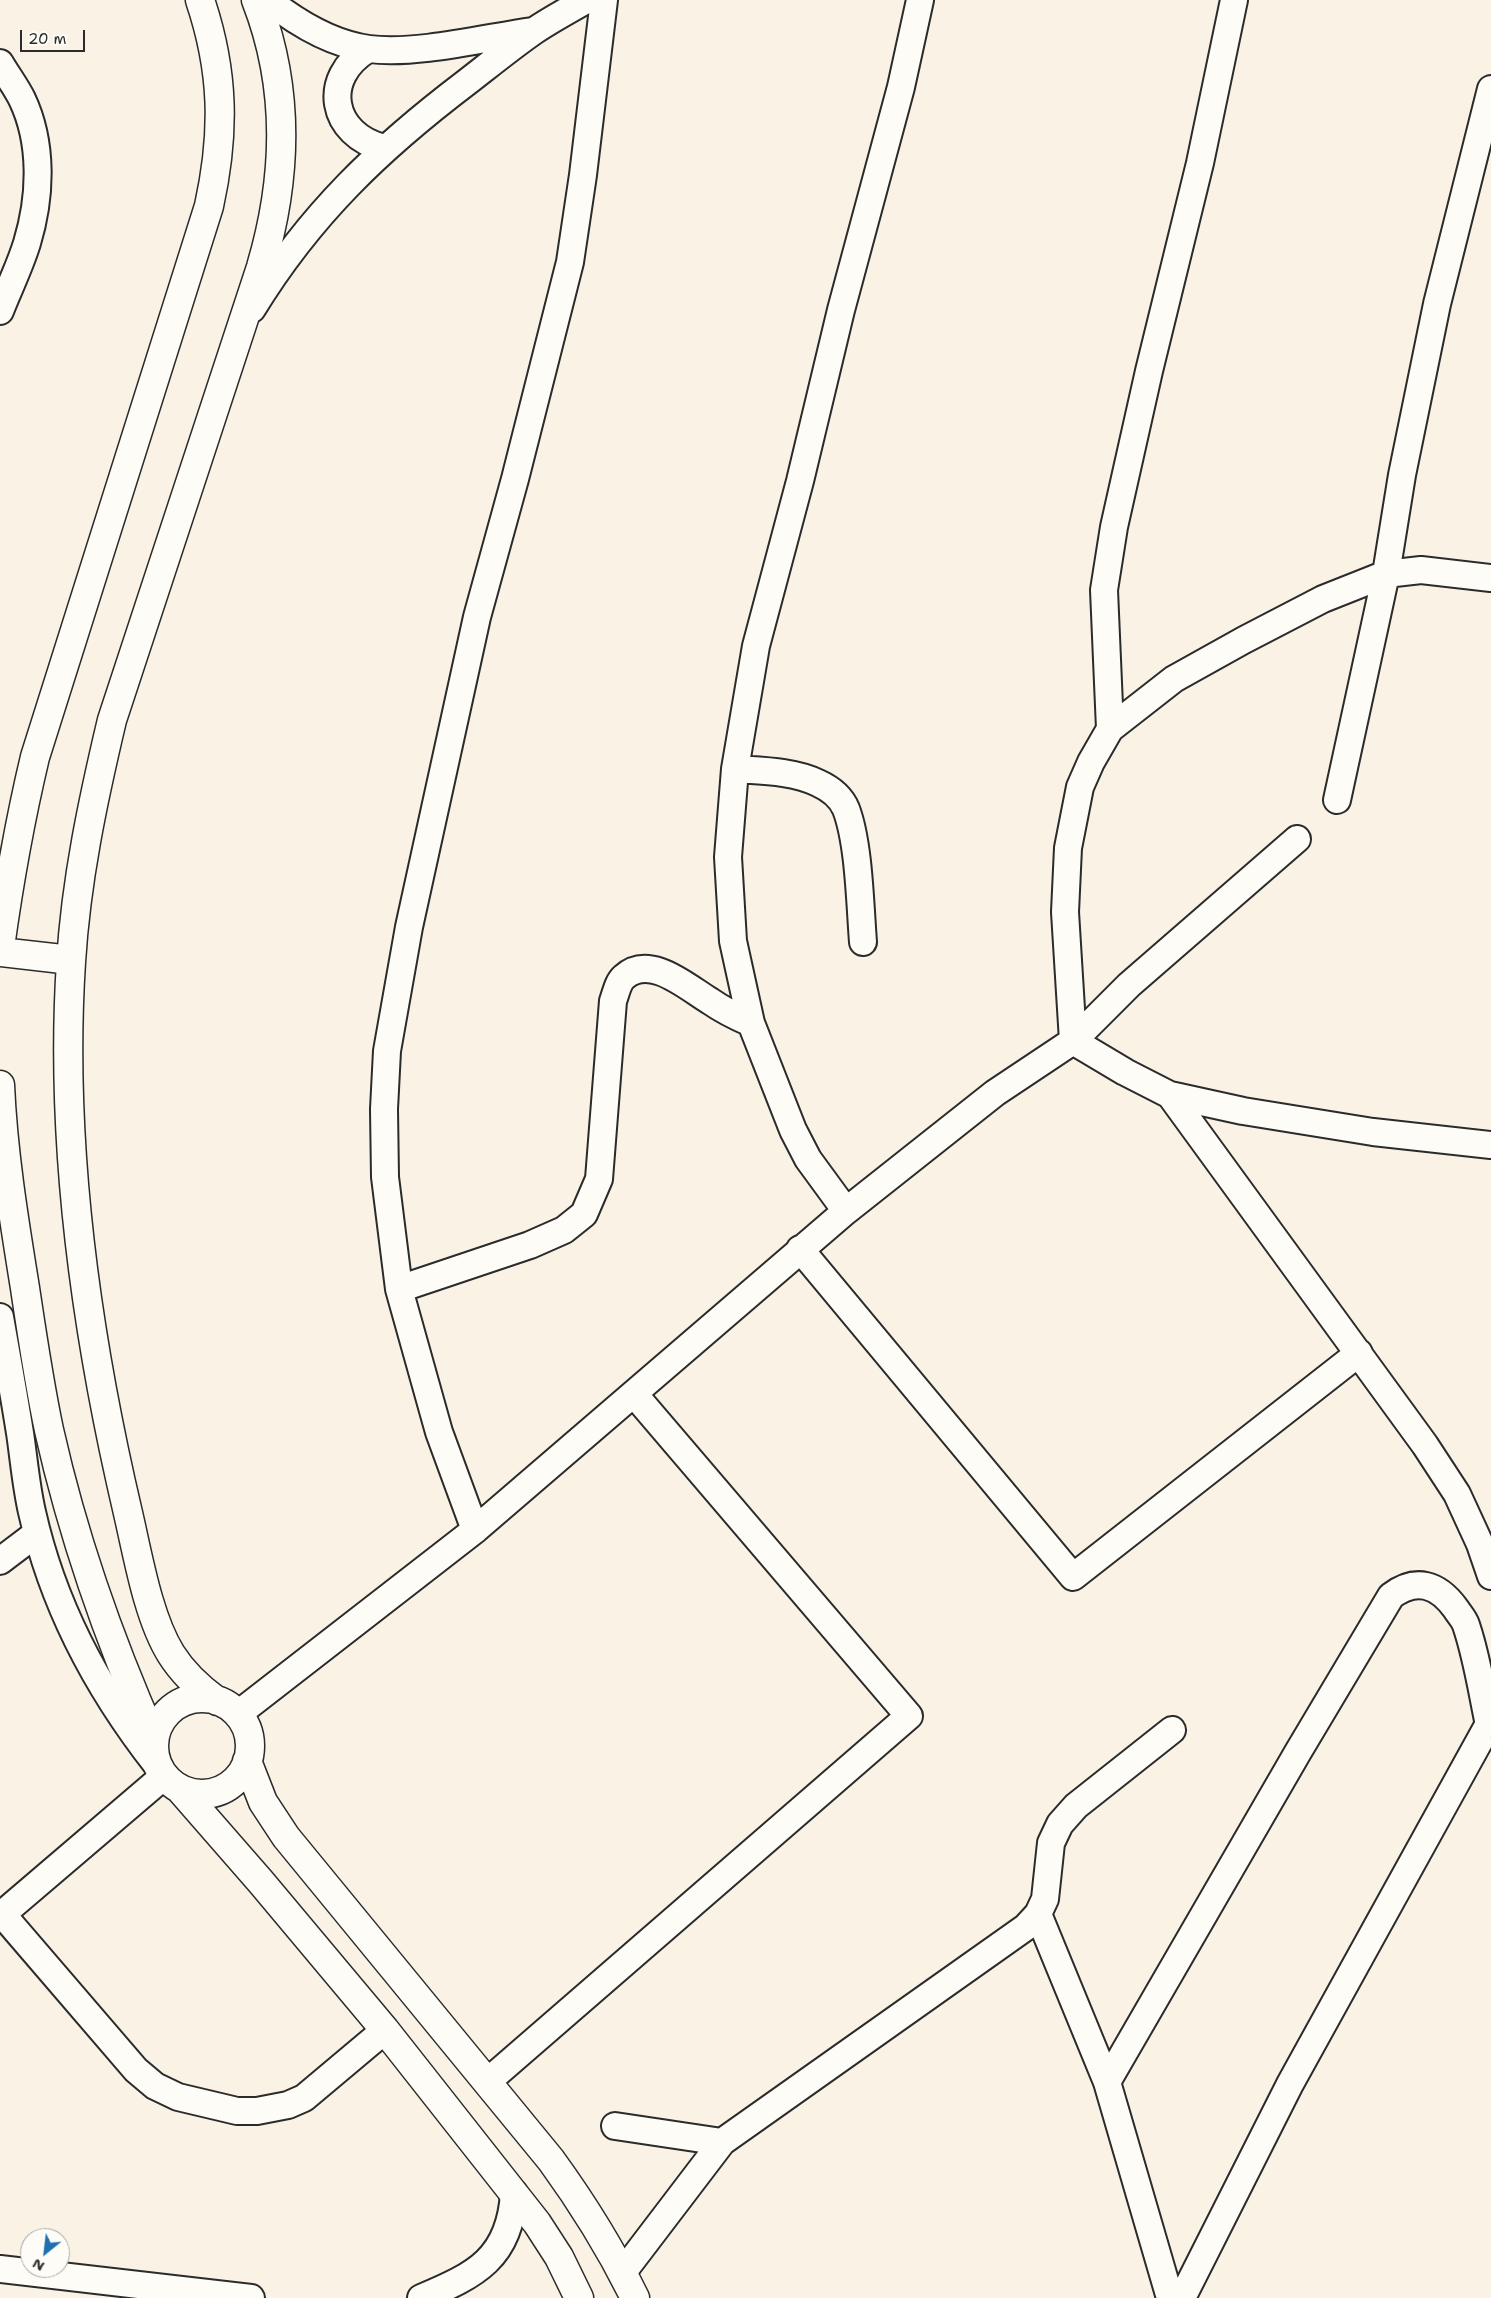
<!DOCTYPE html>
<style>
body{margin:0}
#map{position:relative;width:1491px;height:2298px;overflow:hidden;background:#f9f2e5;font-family:"Shantell Sans",sans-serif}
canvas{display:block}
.north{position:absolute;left:20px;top:2228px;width:50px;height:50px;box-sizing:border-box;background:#fdfcf7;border:1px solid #a9a8a5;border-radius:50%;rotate:209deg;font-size:14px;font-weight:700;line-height:20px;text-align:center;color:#2b2b2b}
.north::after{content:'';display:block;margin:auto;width:18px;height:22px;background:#1f6fb2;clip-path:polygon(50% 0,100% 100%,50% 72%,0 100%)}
.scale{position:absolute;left:20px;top:30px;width:65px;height:22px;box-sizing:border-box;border:2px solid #2b2b2b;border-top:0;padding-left:6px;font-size:15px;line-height:18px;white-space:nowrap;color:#2b2b2b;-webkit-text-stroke:4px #fdfcf7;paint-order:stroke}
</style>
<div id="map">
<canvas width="1491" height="2298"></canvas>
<div class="north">N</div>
<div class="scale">20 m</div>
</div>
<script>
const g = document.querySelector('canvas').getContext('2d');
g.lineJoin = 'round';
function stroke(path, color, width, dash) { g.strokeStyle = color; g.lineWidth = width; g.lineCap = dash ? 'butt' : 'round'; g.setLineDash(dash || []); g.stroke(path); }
const minor = new Path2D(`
 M268,0C297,23 332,44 369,49C416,55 484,38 532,31
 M368,49C320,78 331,135 384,148
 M0,63C7,75 16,87 22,99C43,143 41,197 27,243C20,266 9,288 0,311
 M252,309C310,214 380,148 467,82C489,65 511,47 534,31C550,20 569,10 586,0
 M1491,578L1421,570L1386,574L1323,599L1244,640L1174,679L1110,729L1091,762L1080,787L1068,848L1065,912L1073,1041L1125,1072L1170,1095L1243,1111L1373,1132L1491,1145
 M1110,729L1104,590L1114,527L1149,371L1200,163L1234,0
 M735,769C762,771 793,771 818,783C829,788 841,797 846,809C859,843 860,904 863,942
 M1337,800L1386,574L1402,475L1437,304L1491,89
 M1170,1095L1425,1445L1457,1494L1480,1544L1491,1576
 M846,1211L808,1159L793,1130L751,1023L733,941L728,857L735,769L756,646L800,481L841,310L901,87L920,0
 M800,1249L1073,1577L1359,1353
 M399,1289L530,1245L564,1230L584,1214L599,1179L613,1001C616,993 618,982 624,977C650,953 688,988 710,1001C723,1010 737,1017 751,1023
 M0,1317C7,1356 14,1395 20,1433C24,1460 26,1486 32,1512C53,1606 98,1690 157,1765
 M475,1530L439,1432L399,1289L385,1177L384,1109L387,1051L409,927L477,617L515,479L570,262L583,175L604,0
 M0,1561L37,1533
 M238,1714L475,1530L846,1211L995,1093L1073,1041L1129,985L1297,839
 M2,1914L136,2070L155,2086L178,2097L237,2111H257L288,2105L304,2098L385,2030
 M1038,1914L1107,2082L1170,2298
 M0,1916L164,1776
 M487,2082L909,1716L634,1394
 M1107,2082L1298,1752L1391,1596C1416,1577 1438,1584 1456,1609C1459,1614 1464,1619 1466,1625C1477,1657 1482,1692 1489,1725
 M615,2126L722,2142
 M0,2269L251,2298
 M623,2272L722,2142L1026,1927L1038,1914L1045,1899L1051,1843L1060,1824L1076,1806L1172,1730
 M421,2298C476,2275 510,2258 514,2193
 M1182,2298L1290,2084L1491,1720`);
const tertiary = new Path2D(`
 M0,947C9,882 20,820 35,757L209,206C225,133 224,71 200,0
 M0,952L71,960
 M0,1085C3,1153 14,1220 25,1288C32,1335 39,1383 49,1430C73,1537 109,1640 154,1741
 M154 1746a48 48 0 1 1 96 0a48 48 0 1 1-96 0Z
 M217,1701C199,1688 183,1673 171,1654C148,1617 138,1556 128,1513C86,1334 59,1146 71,962C76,880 93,800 112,720L261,267C287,179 290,87 256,0
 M247,1761L263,1802L286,1837L551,2160C583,2204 611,2249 635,2298
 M179,1788L261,1882L385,2030L537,2223L559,2257L579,2298`);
stroke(minor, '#2b2b2b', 30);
stroke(tertiary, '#2b2b2b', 31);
stroke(minor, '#fdfcf7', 26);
stroke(tertiary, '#fdfcf7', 28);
</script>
